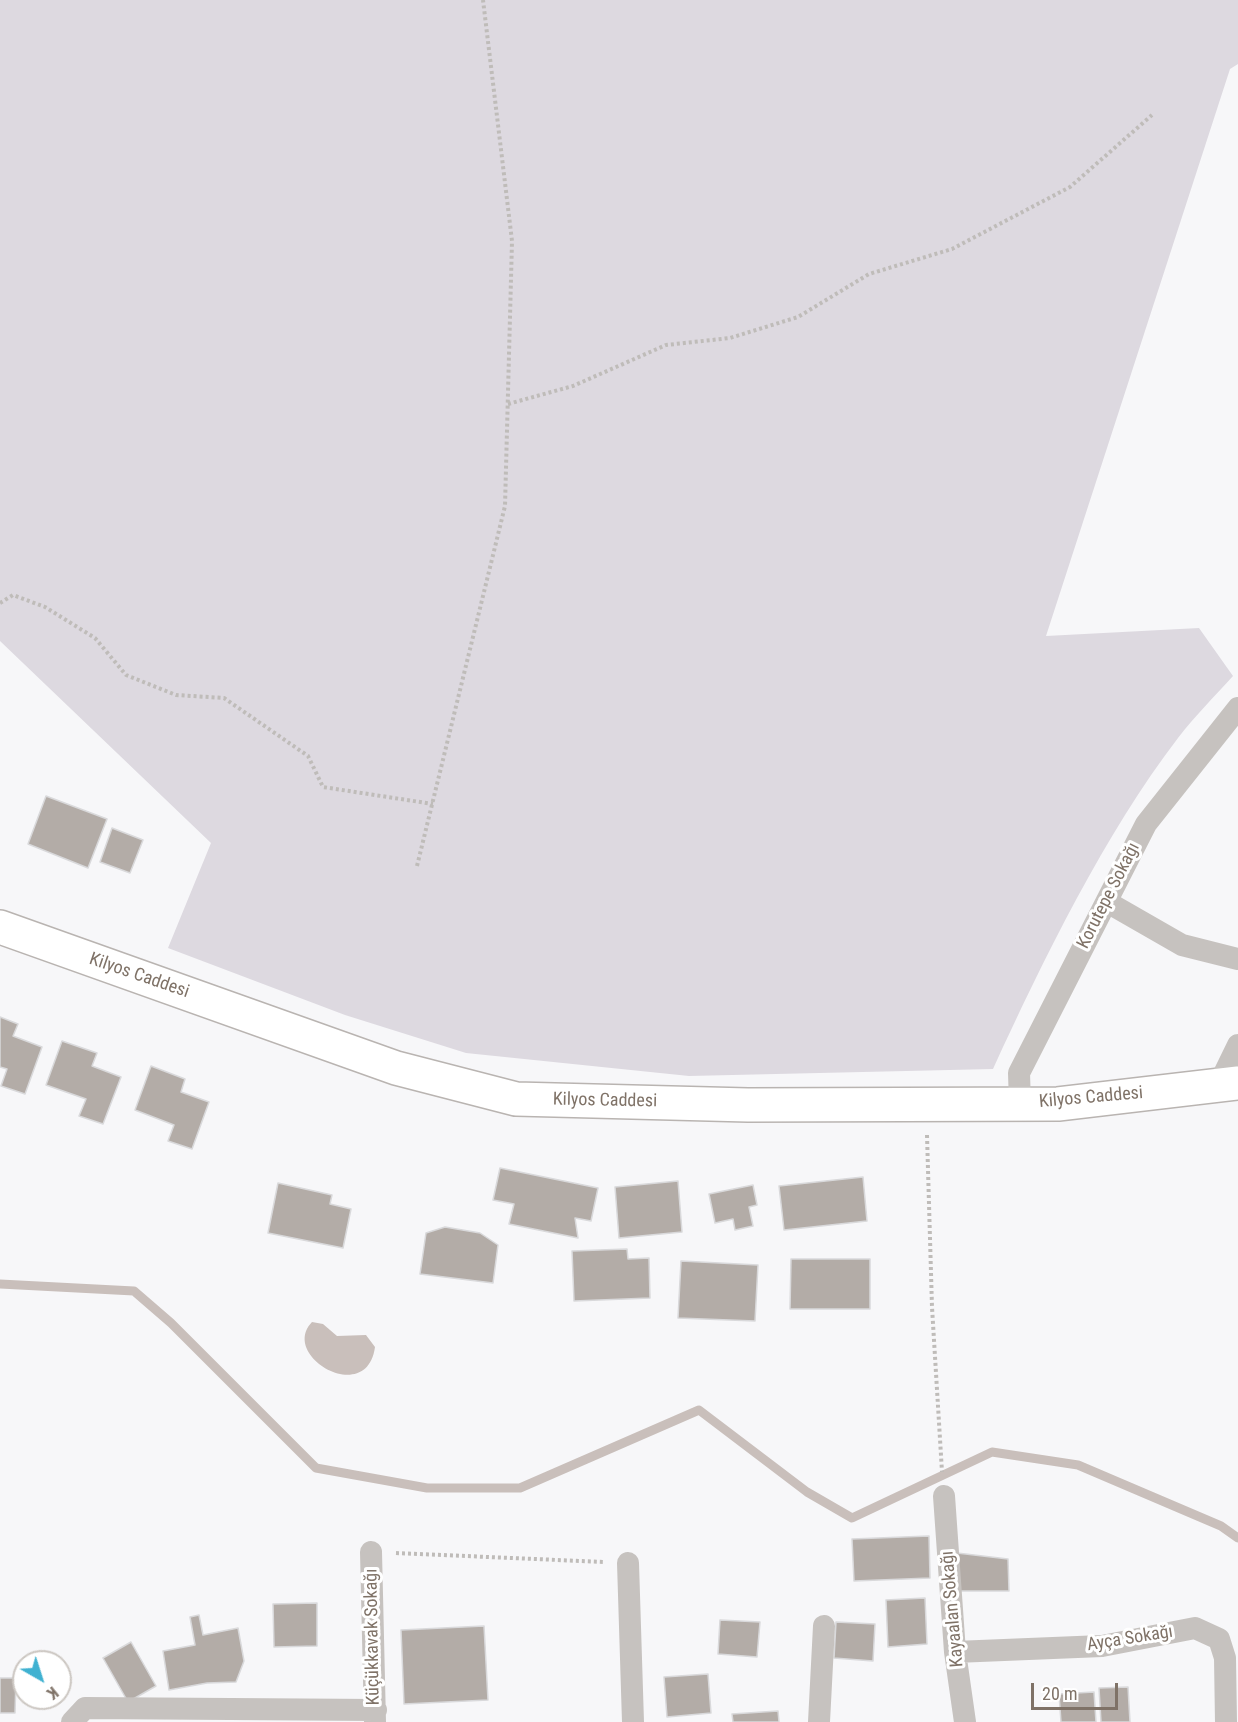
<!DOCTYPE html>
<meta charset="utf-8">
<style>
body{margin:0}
#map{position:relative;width:1238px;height:1722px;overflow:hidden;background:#f7f7f9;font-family:"Roboto Condensed",sans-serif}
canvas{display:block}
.north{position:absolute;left:12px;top:1650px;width:60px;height:60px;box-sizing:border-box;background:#fff;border:2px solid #ccc7c2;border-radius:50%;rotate:141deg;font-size:16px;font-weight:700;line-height:24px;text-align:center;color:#7f7267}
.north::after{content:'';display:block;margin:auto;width:21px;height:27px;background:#3fb1d1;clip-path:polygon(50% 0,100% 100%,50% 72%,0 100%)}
.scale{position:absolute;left:1031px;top:1683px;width:87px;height:27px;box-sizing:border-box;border:3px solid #7f7267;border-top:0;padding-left:8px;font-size:18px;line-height:21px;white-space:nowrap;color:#7f7267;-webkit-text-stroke:4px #fff;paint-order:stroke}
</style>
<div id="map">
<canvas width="1238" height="1722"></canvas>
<div class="north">K</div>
<div class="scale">20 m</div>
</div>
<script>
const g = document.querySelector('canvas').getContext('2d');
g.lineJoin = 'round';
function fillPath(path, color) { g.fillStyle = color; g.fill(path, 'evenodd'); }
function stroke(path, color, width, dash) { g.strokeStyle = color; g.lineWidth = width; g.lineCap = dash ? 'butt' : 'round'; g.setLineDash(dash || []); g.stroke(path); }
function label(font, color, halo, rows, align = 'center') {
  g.font = font + ' "Roboto Condensed",sans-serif'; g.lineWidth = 6; g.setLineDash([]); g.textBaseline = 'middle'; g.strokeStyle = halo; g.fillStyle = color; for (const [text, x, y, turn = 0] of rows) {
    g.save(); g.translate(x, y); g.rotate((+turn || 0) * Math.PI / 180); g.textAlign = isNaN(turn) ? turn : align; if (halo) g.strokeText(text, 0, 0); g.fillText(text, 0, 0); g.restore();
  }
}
fillPath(new Path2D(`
 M0,0H1238V64L1230,69L1046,636L1199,628L1233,676C1215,696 1195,716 1178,738C1105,833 1043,960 993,1069L689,1076L466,1053L345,1015L168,948L211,843L0,641Z`), '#ddd9e0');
fillPath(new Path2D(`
 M312,1322L323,1324L337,1336L366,1335L375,1347C367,1407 279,1356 312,1322Z`), '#c9bfbb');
stroke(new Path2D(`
 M0,1284L134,1291L171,1323L316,1468L427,1488H520L699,1410L807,1492L852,1518L992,1452L1078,1465L1221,1526L1238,1538`), '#c9bfbb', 9);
const building = new Path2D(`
 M46,796L107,819L88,868L28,844Z
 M112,828L143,840L130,873L100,862Z
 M0,1017L18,1024L13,1036L42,1047L25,1094L1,1086L7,1069L0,1067Z
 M62,1041L97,1053L92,1066L121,1077L103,1124L79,1116L86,1099L46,1085Z
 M151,1066L185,1079L181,1092L209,1102L192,1149L168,1141L174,1125L135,1110Z
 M500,1168L598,1188L591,1221L575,1218L578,1238L509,1224L514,1204L493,1200Z
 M863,1177L867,1221L784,1230L779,1186Z
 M678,1181L682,1232L619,1238L615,1187Z
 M278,1183L332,1195L330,1204L351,1209L343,1248L268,1233Z
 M753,1185L757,1205L749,1207L753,1226L735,1230L733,1219L715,1223L709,1194Z
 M445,1227L480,1233L498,1245L493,1283L420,1274L426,1233Z
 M627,1249L628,1259L649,1258L650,1298L574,1301L572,1251Z
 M791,1259H870V1309H790Z
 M681,1261L758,1265L755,1321L678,1318Z
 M929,1536L930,1578L854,1581L852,1539Z
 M957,1553L1008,1559L1009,1591H957Z
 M925,1598L927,1644L888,1647L886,1600Z
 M317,1603V1646L274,1647L273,1604Z
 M199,1615L203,1635L238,1628L244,1661L236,1682L207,1683L169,1690L163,1651L195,1645L190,1617Z
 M720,1620L760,1622L757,1657L718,1654Z
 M836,1622L875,1624L873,1661L834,1658Z
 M484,1626L488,1700L404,1704L401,1630Z
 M131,1642L156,1686L128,1702L103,1658Z
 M708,1674L711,1713L667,1717L664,1677Z
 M0,1678H16L15,1713H0Z
 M1128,1687L1130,1722H1101L1099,1688Z
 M1094,1692L1096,1722H1061L1059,1694Z
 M778,1711L779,1722H733L732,1714Z`);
fillPath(building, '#b3aca7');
stroke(building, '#d9d9db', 1.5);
const primary = new Path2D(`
 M0,927L396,1068L516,1099L748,1105L1058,1104L1238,1083`);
stroke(primary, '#b9b4b1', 36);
stroke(new Path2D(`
 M508,404L573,386L666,345L730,338L798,317L869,274L952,249L1070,187L1152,115
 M0,603L13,595L45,607L95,638L126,675L176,695L224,698L308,756L323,787L433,804
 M417,866L505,506L512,241L483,0
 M927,1135L932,1307L942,1472
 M396,1553L604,1562`), '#bfbcb9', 4, [3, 3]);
stroke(new Path2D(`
 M1107,902L1182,945L1238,959
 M1219,1084L1238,1045
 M1020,1104L1019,1073L1146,824L1238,708
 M944,1496L955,1652L965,1722
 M371,1552L375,1722
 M628,1563L633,1722
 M955,1652L1102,1646L1195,1628L1219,1639L1225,1658L1226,1722
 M72,1722L85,1708L376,1710
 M819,1722L824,1626`), '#c6c2bf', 22);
stroke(primary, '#fff', 33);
label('18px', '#7f7267', '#fff', [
 ["Korutepe Sokağı",1109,896,-63],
 ["Kilyos Caddesi",139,976,19],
 ["Kilyos Caddesi",1091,1098,-5],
 ["Kilyos Caddesi",605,1101,1],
 ["Kayaalan Sokağı",953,1609,-95],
 ["Küçükkavak Sokağı",373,1637,-91],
 ["Ayça Sokağı",1130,1639,-9]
]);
</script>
